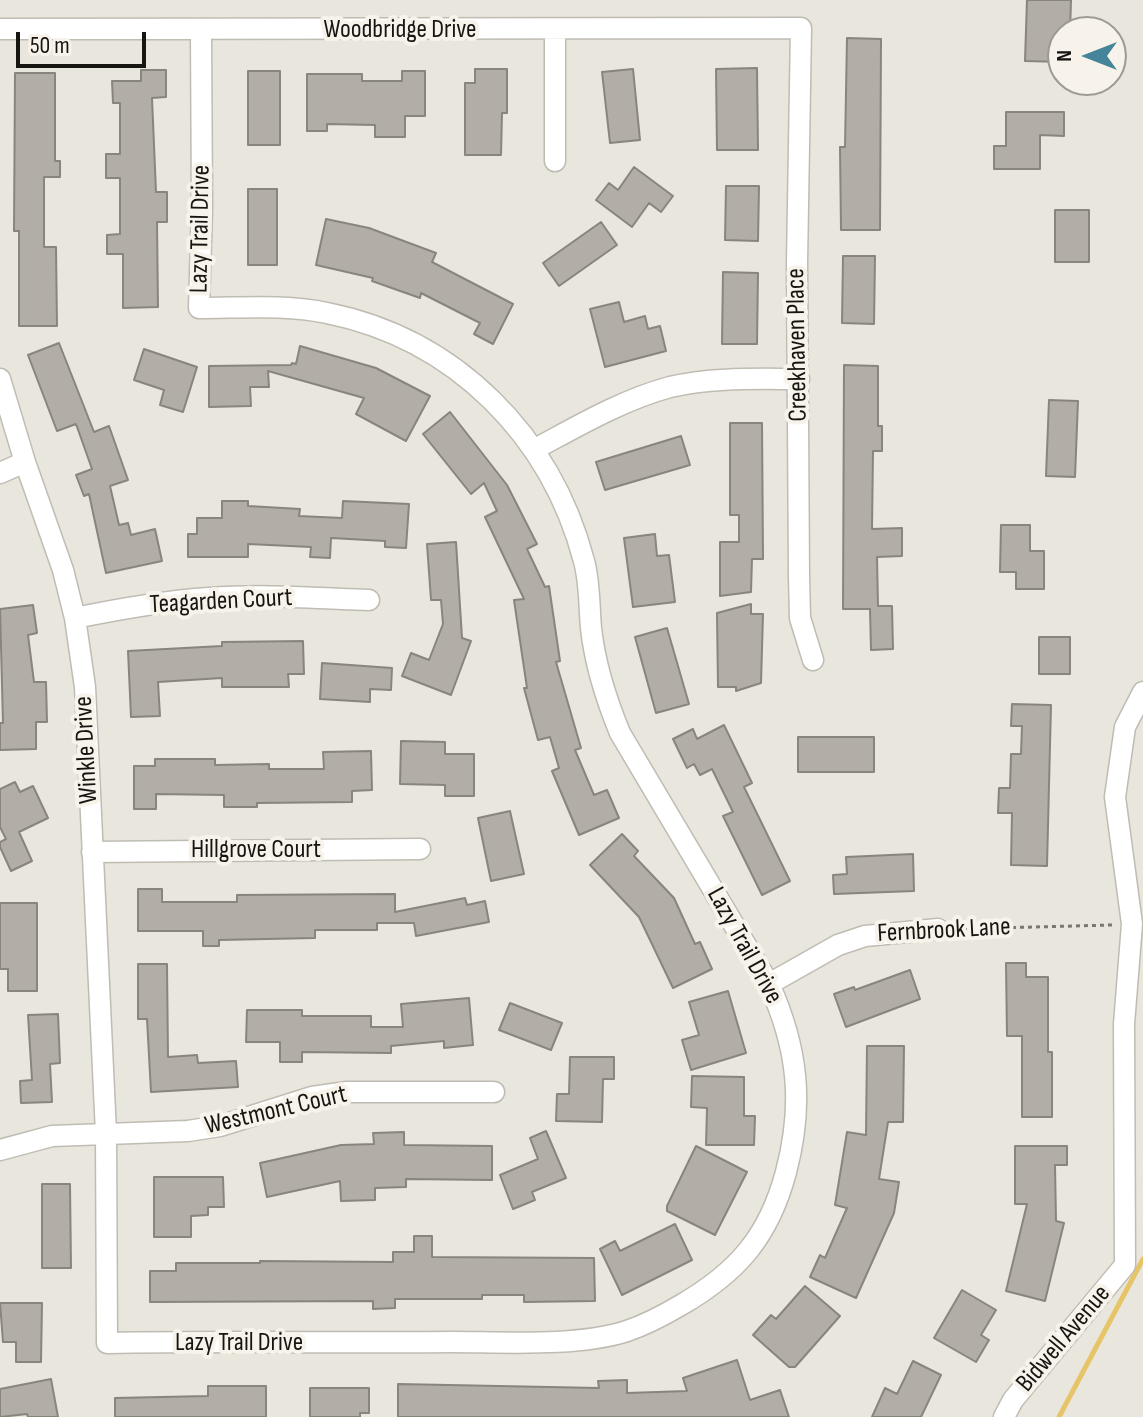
<!DOCTYPE html>
<style>
body{margin:0}
#map{position:relative;width:1143px;height:1417px;overflow:hidden;background:#e9e6dd;font-family:"Sofia Sans Condensed",sans-serif}
canvas{display:block}
.north{position:absolute;left:1047px;top:16px;width:80px;height:80px;box-sizing:border-box;background:#f7f3ea;border:2px solid #9d9a94;border-radius:50%;rotate:270deg;font-size:22px;font-weight:700;line-height:32px;text-align:center;color:#161512}
.north::after{content:'';display:block;margin:auto;width:28px;height:36px;background:#458599;clip-path:polygon(50% 0,100% 100%,50% 72%,0 100%)}
.scale{position:absolute;left:16px;top:32px;width:130px;height:36px;box-sizing:border-box;border:4px solid #161512;border-top:0;padding-left:10px;font-size:24px;line-height:28px;white-space:nowrap;color:#161512;-webkit-text-stroke:6px #f7f3ea;paint-order:stroke}
</style>
<div id="map">
<canvas width="1143" height="1417"></canvas>
<div class="north">N</div>
<div class="scale">50 m</div>
</div>
<script>
const g = document.querySelector('canvas').getContext('2d');
g.lineJoin = 'round';
function stroke(path, color, width, dash) { g.strokeStyle = color; g.lineWidth = width; g.lineCap = dash ? 'butt' : 'round'; g.setLineDash(dash || []); g.stroke(path); }
function fillPath(path, color) { g.fillStyle = color; g.fill(path, 'evenodd'); }
function label(font, color, halo, rows, align = 'center') {
  g.font = font + ' "Sofia Sans Condensed",sans-serif'; g.lineWidth = 8; g.setLineDash([]); g.textBaseline = 'middle'; g.strokeStyle = halo; g.fillStyle = color; for (const [text, x, y, turn = 0] of rows) {
    g.save(); g.translate(x, y); g.rotate((+turn || 0) * Math.PI / 180); g.textAlign = isNaN(turn) ? turn : align; if (halo) g.strokeText(text, 0, 0); g.fillText(text, 0, 0); g.restore();
  }
}
stroke(new Path2D(`
 M1059,1417L1143,1259`), '#e6c569', 5);
const building = new Path2D(`
 M1027,0H1071L1070,32H1063V62L1025,61Z
 M847,38L881,39L880,230H841L840,147H845Z
 M757,68L758,150H717L716,69Z
 M475,69H507V113H502L501,155H465V83H475Z
 M633,69L640,140L610,143L602,72Z
 M141,70H166V97L152,98L156,192H167V222H157L158,307L123,308V254H107V235L120,234V178H106V154H120V103H113L112,81H141Z
 M248,71H280V145H248Z
 M402,71H425V116H405V137H375V125L327,124V131H307V74H362V81H402Z
 M15,73H55V161H60V177H44V247H56L57,326H19V231H14Z
 M1006,112H1064V136L1040,135V169H994V146H1006Z
 M634,167L673,196L661,212L649,203L632,227L596,200L609,183L618,190Z
 M726,186H759L758,241L725,240Z
 M248,189H277V265H248Z
 M1055,210H1089V262H1055Z
 M326,219L369,228L436,253L432,262L513,304L493,344L474,334L480,323L421,293L420,298L372,281L373,278L316,265Z
 M601,222L617,245L559,286L543,263Z
 M843,256H875L874,324L842,323Z
 M723,272L758,273L757,344H722Z
 M619,302L624,322L645,316L648,329L660,326L666,351L605,367L590,309Z
 M59,343L94,432L109,426L128,480L110,486L119,525L128,523L131,535L155,529L162,561L106,573L89,494L84,496L76,475L92,469L76,424L57,431L28,355Z
 M300,346L376,368L430,396L406,441L356,414L364,398L268,371L269,387H250L251,406L209,407V366L291,365L292,363L296,364Z
 M144,349L197,367L183,412L160,405L164,390L134,380Z
 M844,365L878,366V426H882V451H873L872,529L902,528V556L877,557L878,606H892L893,649L871,650L870,609H843Z
 M1049,400L1078,401L1075,477L1046,476Z
 M450,412L507,485L537,544L527,549L545,587L549,586L560,661L556,662L581,748L575,750L594,795L607,790L619,818L579,835L552,771L559,768L550,737L538,740L524,688H527L514,600L524,599L485,517L497,511L484,483L471,494L423,434Z
 M730,423H762L763,559H752L751,592L720,596V542H739V515H730Z
 M681,436L690,465L605,490L596,462Z
 M222,501H248V506L300,509L299,516L342,518L343,501L409,504L406,548L385,547V541L331,538L330,558L310,557L311,547L248,544V557H188V534H197V518H222Z
 M1001,525H1030V551H1044V589H1016V572H1000Z
 M655,534L657,556L669,555L675,602L633,607L624,538Z
 M456,542L462,638L471,641L451,695L402,676L411,653L429,660L443,624L441,600H431L427,544Z
 M751,604V614H763L761,683L736,691V687H718L717,613Z
 M33,605L37,633L28,635L34,682H46L47,722H36V749L0,750V723H3L0,609Z
 M667,628L689,704L656,713L635,637Z
 M1039,637H1070V674H1039Z
 M303,641L304,674H288L289,687H222V678L158,682L160,716L131,717L128,651L222,646V642Z
 M322,663L392,668L391,690L370,689V702L320,699Z
 M1012,704L1051,705L1047,866L1011,865L1012,813H998L999,788H1010L1011,754H1021L1022,726H1011Z
 M724,725L752,783L744,787L790,881L762,895L723,816L733,812L712,769L700,775L694,764L687,768L673,739L693,729L697,739Z
 M798,737H874V772H798Z
 M401,741L445,742V754H474V796H445V785L400,784Z
 M371,751L372,790L352,791V802L257,803V807H224V795L156,794V809H134V766H155V759H215V765L269,764V769H324L323,752Z
 M15,782L20,792L33,786L48,818L19,832L32,861L11,871L0,847V842L6,839L0,827V789Z
 M510,811L524,874L491,881L478,818Z
 M622,834L638,851L634,856L674,898L695,944L700,942L712,969L673,988L639,917L590,865Z
 M913,854L914,891L834,894L833,875L847,874L846,857Z
 M138,889H162V902H237V895L395,894V912L465,898L467,905L485,901L489,922L416,936L414,923H377V930H315V938L219,940V946H203V931H138Z
 M0,903H37V991H8V969H0Z
 M1006,963H1026V977H1048V1052H1052V1117H1022V1036H1007Z
 M138,964H167L168,1057L197,1055L198,1063L236,1061L238,1087L151,1092L147,1019H138Z
 M910,970L920,999L846,1027L834,994L854,987L855,990Z
 M728,991L746,1053L691,1070L682,1040L699,1035L689,1002Z
 M469,998L473,1045L444,1048V1041L391,1046V1053L302,1052V1062H280V1042H246L247,1010H302V1016H371V1027H403L401,1004Z
 M510,1003L562,1023L551,1050L499,1030Z
 M58,1014L60,1063L50,1064L52,1102L21,1103L20,1081L32,1080L28,1015Z
 M867,1046H904L903,1122H888L879,1179L899,1182L894,1213L856,1298L810,1277L820,1255L825,1258L847,1208L835,1205L847,1132L866,1135Z
 M570,1057H614V1079H603L602,1122L556,1121L557,1094H569Z
 M692,1076L744,1077V1116H755L754,1145H706L707,1108L691,1107Z
 M546,1131L566,1178L532,1192L535,1200L513,1209L500,1175L538,1159L530,1138Z
 M404,1132V1145L492,1146V1180L406,1179V1187L375,1188V1200L341,1201L340,1181L267,1197L260,1163L341,1145L374,1144L373,1133Z
 M696,1146L747,1172L715,1235L667,1211V1206Z
 M1015,1146H1067V1165H1055L1056,1221L1064,1223L1045,1301L1006,1291L1027,1204H1015Z
 M154,1177H223L224,1207H208V1215L191,1216V1237H154Z
 M42,1184H70L71,1268H42Z
 M675,1224L692,1260L622,1295L600,1249L615,1241L620,1251Z
 M414,1236H432V1257L594,1258L595,1301L524,1302V1295H482V1299H395V1308L373,1309V1301L150,1302V1271H176V1263H260V1261L393,1262V1252H414Z
 M805,1286L840,1316L795,1367H789L753,1335L771,1315L776,1319Z
 M962,1290L996,1310L981,1335L989,1340L976,1362L934,1338Z
 M0,1303H42L41,1362H16V1342H3Z
 M737,1360L750,1400L780,1390L789,1417H398V1384L599,1388L598,1381L627,1380V1393L687,1391L683,1378Z
 M913,1361L941,1375L921,1417H872L885,1388L897,1394Z
 M51,1379L58,1417H28L27,1414L0,1417V1389Z
 M208,1386H266V1417H115V1398L208,1396Z
 M310,1388H369V1413H360V1417H310Z`);
fillPath(building, '#b2aea6');
stroke(building, '#88857d', 2);
const minor = new Path2D(`
 M0,29L801,28L797,263L799,577L800,618L813,660
 M555,29V161
 M0,379L25,462L63,570L75,618L85,687L106,1133L107,1343C222,1341 337,1343 452,1342C503,1342 578,1347 627,1331C645,1325 664,1315 681,1305C738,1272 769,1236 786,1172C804,1104 798,1048 769,984L620,733C606,699 595,665 591,628C589,606 590,583 584,561C551,436 456,339 327,313C286,304 241,308 199,308L202,208L201,31
 M535,449C578,426 622,400 670,387C712,377 757,379 799,379
 M0,473L25,462
 M75,618C119,609 163,601 209,598C262,594 316,598 369,600
 M92,852L420,849
 M769,984L838,945L865,936L938,929
 M0,1150L52,1136L188,1131L220,1126L312,1097L347,1092H494
 M1004,1417L1013,1400L1125,1265L1124,1024L1132,924L1115,797L1125,727L1143,692`);
stroke(minor, '#bfbcb3', 23);
stroke(new Path2D(`
 M956,929L1112,925`), '#797771', 3, [4, 4]);
stroke(minor, '#fff', 20);
label('26px', '#161512', '#f7f3ea', [
 ["Woodbridge Drive",400,30],
 ["Lazy Trail Drive",201,229,-89],
 ["Creekhaven Place",798,345,-91],
 ["Teagarden Court",221,602,-3],
 ["Winkle Drive",87,750,-93],
 ["Hillgrove Court",256,850],
 ["Fernbrook Lane",944,931,-3],
 ["Lazy Trail Drive",744,946,61],
 ["Westmont Court",276,1111,-13],
 ["Bidwell Avenue",1064,1339,-50],
 ["Lazy Trail Drive",239,1343]
]);
</script>
